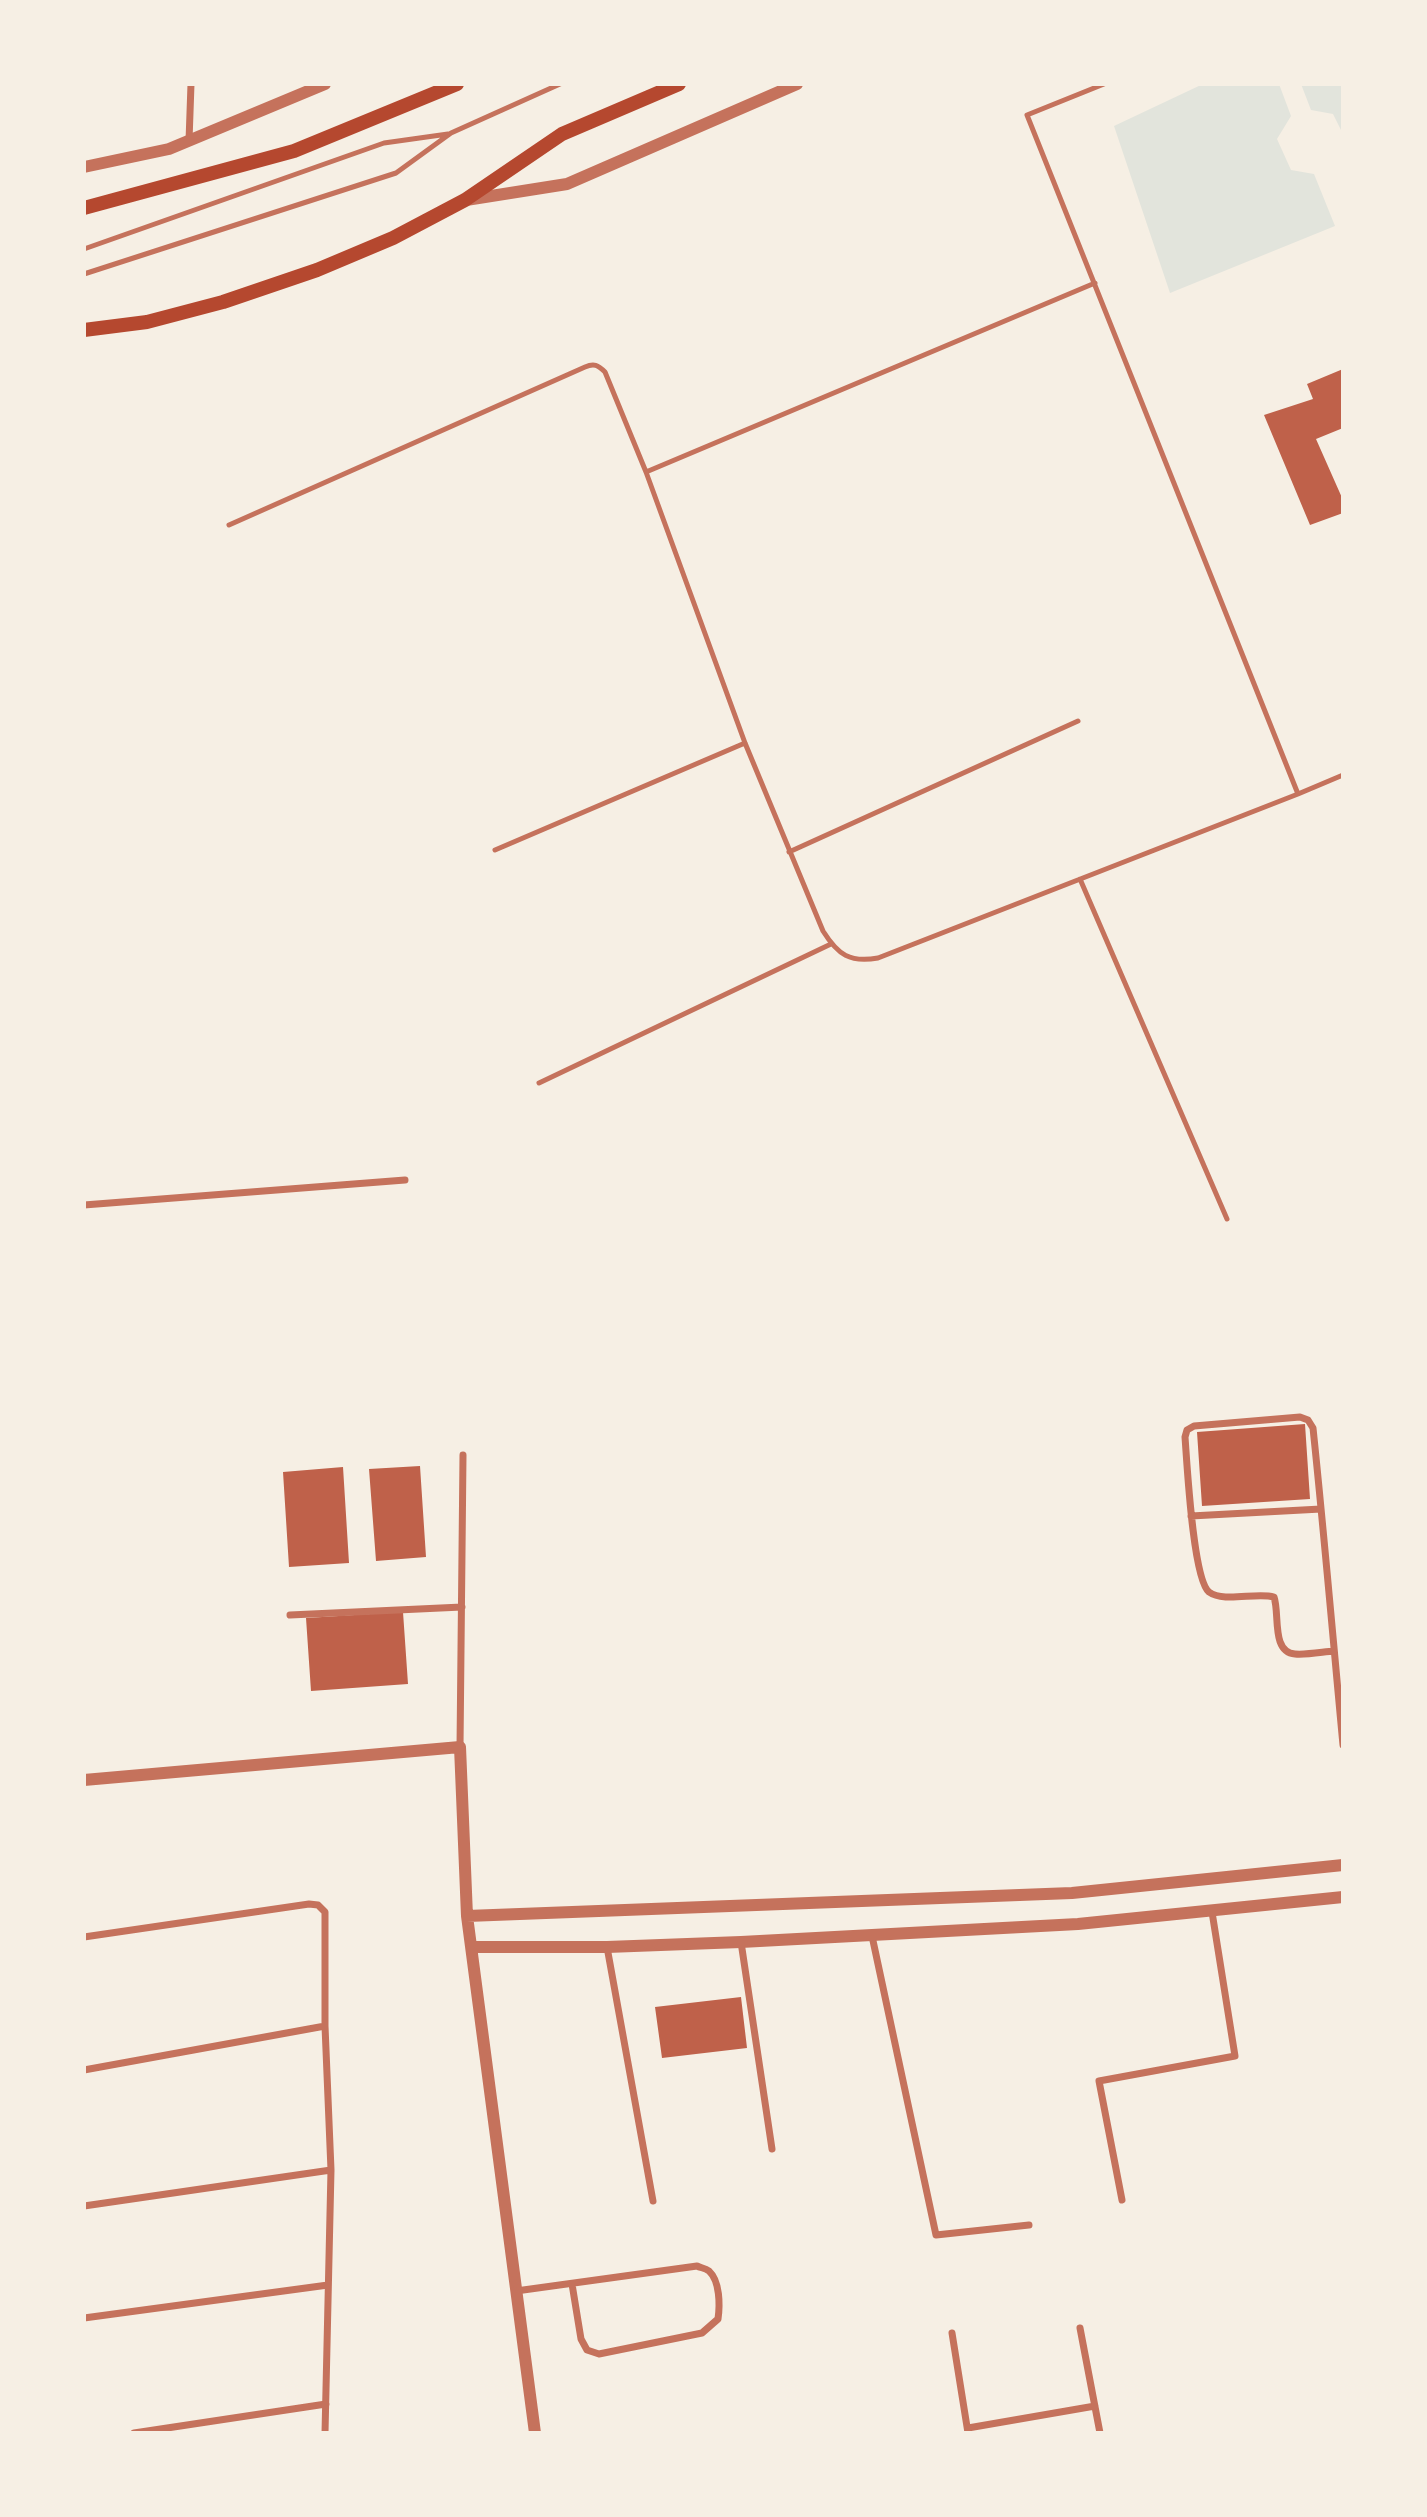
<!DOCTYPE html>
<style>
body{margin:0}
#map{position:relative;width:1427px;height:2517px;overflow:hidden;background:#f6efe4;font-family:"Source Sans 3",sans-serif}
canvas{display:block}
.frame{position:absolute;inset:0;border:86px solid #f6efe4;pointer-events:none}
</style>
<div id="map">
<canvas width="1427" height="2517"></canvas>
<div class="frame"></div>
</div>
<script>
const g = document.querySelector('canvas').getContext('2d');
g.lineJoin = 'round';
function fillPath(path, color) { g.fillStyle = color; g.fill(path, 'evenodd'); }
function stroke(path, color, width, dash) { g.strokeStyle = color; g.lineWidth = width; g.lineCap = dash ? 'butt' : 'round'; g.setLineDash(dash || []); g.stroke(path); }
fillPath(new Path2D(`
 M1203,84H1279L1291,116L1277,139L1291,170L1314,174L1335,226L1170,293L1114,126Z
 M1301,84H1343V134L1333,114L1311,110Z`), '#e2e4dc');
fillPath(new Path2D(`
 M1343,369V428L1316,439L1343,500V513L1310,525L1264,415L1313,399L1307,384Z
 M1305,1424L1310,1499L1202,1506L1197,1432Z
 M420,1466L426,1557L376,1561L369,1469Z
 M343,1467L349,1563L289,1567L283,1472Z
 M403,1612L408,1684L311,1691L306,1618Z
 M741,1997L747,2048L662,2058L655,2007Z`), '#bf614a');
stroke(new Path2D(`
 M1104,84L1027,115L1298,794L1343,775
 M84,249L384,143L448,134
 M84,274L396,173L451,133L560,84
 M646,472L1095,283
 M229,525L585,367C594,363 598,365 605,372L646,472L745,743L823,931C838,955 850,963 878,958L1298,794
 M495,850L745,743
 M789,852L1078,721
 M1080,879L1227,1219
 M539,1083L831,944`), '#c5725c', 5);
stroke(new Path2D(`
 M189,141L191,84
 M84,1205L405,1180
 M1191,1516L1321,1509
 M290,1615L462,1607
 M1334,1651C1322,1652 1307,1655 1295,1654C1271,1652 1280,1614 1274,1597C1256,1592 1224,1603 1209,1592C1193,1579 1187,1463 1185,1437L1187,1430L1194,1426L1300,1417L1308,1420L1313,1428C1324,1533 1333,1639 1343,1745
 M460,1747L463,1455
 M872,1936L936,2235L1029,2225
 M84,1937L309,1904L318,1905L325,1912V2026
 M741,1942L772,2149
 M607,1947L653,2201
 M84,2070L325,2026L331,2170L325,2433
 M1122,2200L1099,2081L1235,2056L1212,1912
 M84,2206L331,2170
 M516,2291L697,2266C701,2268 705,2268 709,2271C720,2281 720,2305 718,2319L702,2333L599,2354L587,2350L581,2339L572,2284
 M84,2318L328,2285
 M1080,2328L1100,2433
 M952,2333L968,2433
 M968,2428L1095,2406
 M134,2433L326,2404`), '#c5725c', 7);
stroke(new Path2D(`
 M84,167L169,149L325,84
 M466,200L567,184L797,84
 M84,1780L460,1747L467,1916L535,2433
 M467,1916L1072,1893L1343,1865
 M472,1947H607L741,1942L1078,1924L1343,1897`), '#c5725c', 12);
stroke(new Path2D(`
 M84,208L294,151L457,84
 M84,330L147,322L223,302L317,270L393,238L465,200L562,134L679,84`), '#b5482f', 14);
</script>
